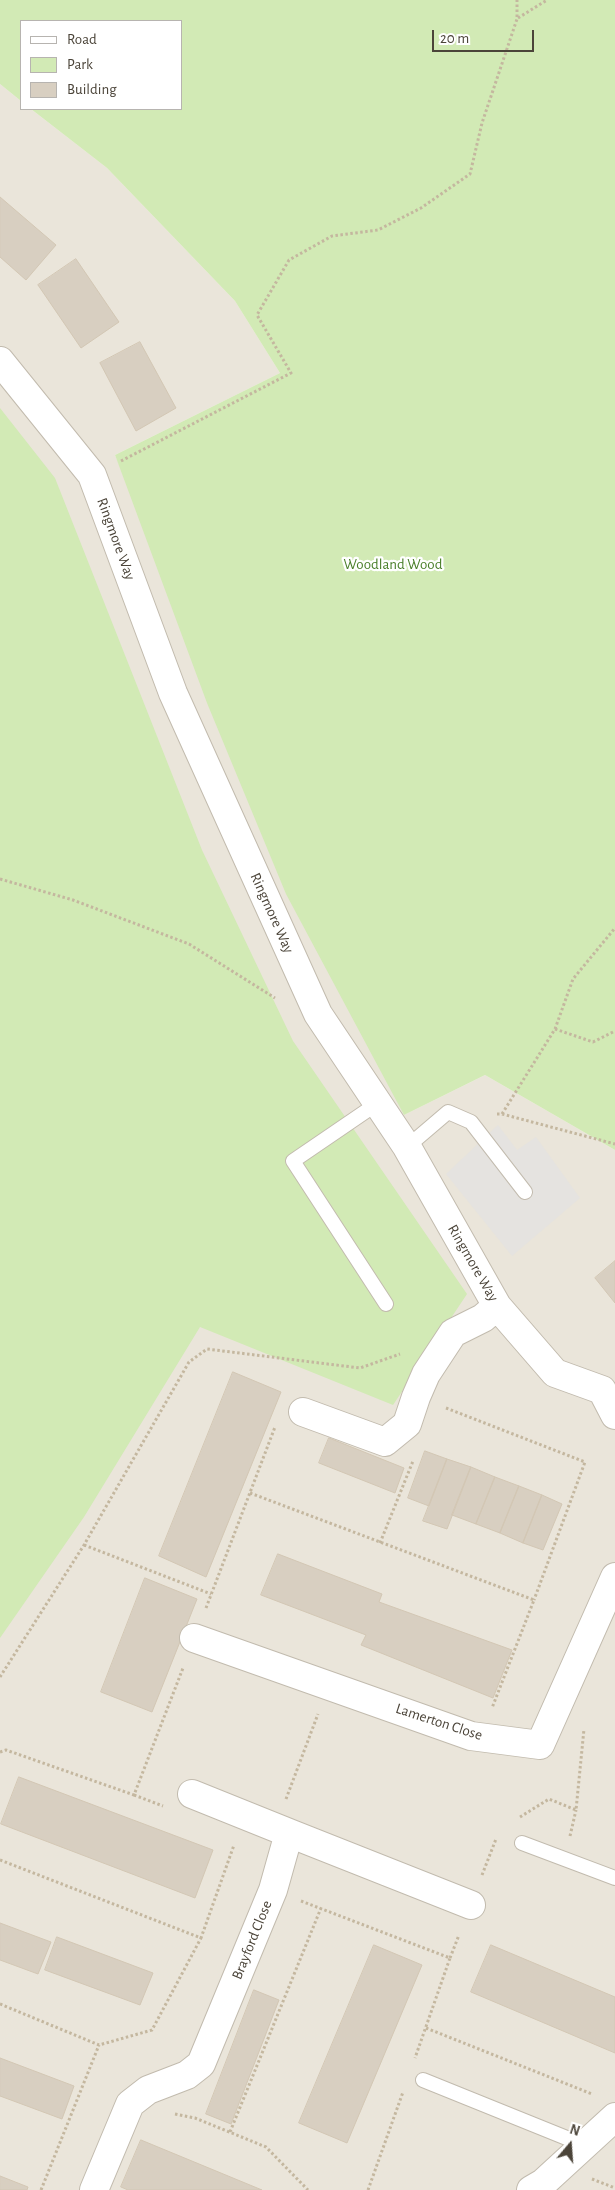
<!DOCTYPE html>
<style>
body{margin:0}
#map{position:relative;width:615px;height:2190px;overflow:hidden;background:#f6f3ec;font-family:"Alegreya Sans",sans-serif}
canvas{display:block}
.legend{position:absolute;left:20px;top:20px;width:162px;height:90px;box-sizing:border-box;background:#fff;border:1px solid #b7b4b0;margin:0;padding:6px 9px;list-style:none;font-size:15px;color:#4b4439}
.legend li{display:flex;align-items:center;gap:10px;height:25px}
.legend b{width:25px;border:1px solid #b7b4b0}
.north{position:absolute;left:545px;top:2120px;width:50px;height:50px;-webkit-text-stroke:4px #fff;paint-order:stroke;rotate:18deg;font-size:14px;font-weight:700;line-height:20px;text-align:center;color:#4b4439}
.north::after{content:'';display:block;margin:auto;width:18px;height:22px;background:#4b4439;clip-path:polygon(50% 0,100% 100%,50% 72%,0 100%)}
.scale{position:absolute;left:432px;top:30px;width:102px;height:22px;box-sizing:border-box;border:2px solid #4b4439;border-top:0;padding-left:6px;font-size:15px;line-height:18px;white-space:nowrap;color:#4b4439;-webkit-text-stroke:4px #fff;paint-order:stroke}
</style>
<div id="map">
<canvas width="615" height="2190"></canvas>
<ul class="legend">
<li><b style="height:6px;background:#fff"></b>Road</li>
<li><b style="height:14px;background:#d2eab5"></b>Park</li>
<li><b style="height:14px;background:#d8cfc1"></b>Building</li>
</ul>
<div class="north">N</div>
<div class="scale">20 m</div>
</div>
<script>
const g = document.querySelector('canvas').getContext('2d');
g.lineJoin = 'round';
function fillPath(path, color) { g.fillStyle = color; g.fill(path, 'evenodd'); }
function stroke(path, color, width, dash) { g.strokeStyle = color; g.lineWidth = width; g.lineCap = dash ? 'butt' : 'round'; g.setLineDash(dash || []); g.stroke(path); }
function label(font, color, halo, rows, align = 'center') {
  g.font = font + ' "Alegreya Sans",sans-serif'; g.lineWidth = 4.5; g.setLineDash([]); g.textBaseline = 'middle'; g.strokeStyle = halo; g.fillStyle = color; for (const [text, x, y, turn = 0] of rows) {
    g.save(); g.translate(x, y); g.rotate((+turn || 0) * Math.PI / 180); g.textAlign = isNaN(turn) ? turn : align; if (halo) g.strokeText(text, 0, 0); g.fillText(text, 0, 0); g.restore();
  }
}
fillPath(new Path2D(`
 M0,84L21,101V109H31L107,168L235,301L280,373L115,455L404,1115L485,1075L615,1150V2190H0Z`), '#eae5da');
fillPath(new Path2D(`
 M0,0H615V1150L485,1075L404,1115L286,894L207,703L115,455L280,373L235,301L107,168L31,109H181V21H21V101L0,84Z
 M0,408L55,478L202,850L293,1041L467,1294L393,1405L200,1327L84,1517L0,1638Z`), '#d2eab5');
fillPath(new Path2D(`
 M498,1125L517,1150L536,1137L580,1198L512,1256L446,1174Z`), '#e5e3e0');
const building = new Path2D(`
 M0,197L56,245L26,280L0,257Z
 M76,259L119,322L81,348L38,285Z
 M140,342L176,408L136,431L100,363Z
 M615,1261V1303L595,1278Z
 M233,1372L281,1392L206,1577L159,1556Z
 M329,1438L404,1468L395,1493L319,1463Z
 M425,1451L447,1459L429,1506L408,1498Z
 M447,1459L471,1467L447,1529L423,1521Z
 M471,1467L495,1477L476,1524L452,1515Z
 M495,1477L519,1486L500,1533L476,1524Z
 M519,1486L542,1495L523,1543L500,1533Z
 M542,1495L562,1504L543,1550L523,1543Z
 M278,1554L382,1594L379,1602L512,1650L493,1698L361,1645L366,1635L261,1595Z
 M145,1578L197,1599L152,1712L101,1692Z
 M19,1777L213,1850L195,1898L1,1824Z
 M0,1923L51,1942L38,1974L0,1960Z
 M57,1937L153,1973L140,2005L45,1970Z
 M374,1945L422,1965L347,2143L299,2123Z
 M491,1945L615,1997V2053L471,1992Z
 M254,1990L279,2000L231,2124L206,2114Z
 M0,2058L74,2086L62,2119L0,2096Z
 M141,2140L262,2190H128L121,2187Z
 M0,2176L28,2187L27,2190H0Z`);
fillPath(building, '#d8cfc1');
stroke(building, '#d3c7b4', 1);
const lane = new Path2D(`
 M378,1103L293,1161L386,1304
 M407,1147L448,1112L471,1122L525,1192
 M522,1843L615,1878
 M423,2080L584,2145`);
const street = new Path2D(`
 M0,361L92,475L173,693L318,1014L407,1147L497,1306L555,1373L602,1390L615,1415
 M303,1412L385,1442L407,1424L416,1397L426,1374L453,1333L483,1318L497,1306
 M194,1638L471,1736L540,1745L615,1577
 M192,1794L289,1833
 M94,2190L130,2104L148,2090L187,2075L201,2064L273,1890L289,1833L471,1905
 M531,2190L543,2183L615,2117`);
stroke(lane, '#c2bbae', 16);
stroke(street, '#c2bbae', 30);
stroke(new Path2D(`
 M518,18L547,0
 M121,461L291,373L257,315L289,260L332,236L378,230L421,208L470,174L482,123L517,19V0
 M0,879L73,900L189,944L275,998
 M555,1029L593,1042L615,1031
 M497,1114H502L555,1029L573,979L615,928
 M502,1114L615,1144
 M446,1408L585,1462L534,1600
 M250,1493L534,1600L492,1708
 M380,1543L413,1461
 M84,1545L211,1594
 M206,1608L275,1427
 M0,1677L84,1545L189,1362L207,1349L360,1368L400,1354
 M0,1752L6,1750L134,1795L183,1668
 M134,1795L163,1806
 M286,1799L318,1714
 M520,1817L549,1799L576,1810L584,1729
 M570,1836L576,1810
 M0,1860L201,1938L234,1845
 M482,1875L496,1839
 M301,1901L450,1958L415,2058
 M450,1958L459,1935
 M0,2004L99,2045L152,2030L201,1938
 M426,2028L592,2094
 M175,2114L195,2118L266,2147L308,2190
 M230,2132L321,1908
 M592,2179L615,2188
 M41,2190L99,2045
 M368,2190L403,2092`), '#c4b79f', 3, [2.5, 2.5]);
stroke(lane, '#fff', 14);
stroke(street, '#fff', 28);
label('15px', '#4b4439', '#fff', [
 ["Ringmore Way",116,539,70],
 ["Ringmore Way",272,913,66],
 ["Ringmore Way",473,1263,60],
 ["Lamerton Close",439,1722,18],
 ["Brayford Close",252,1940,-68]
]);
label('15px', '#4a7f2a', '#fff', [
 ["Woodland Wood",393,564]
]);
</script>
